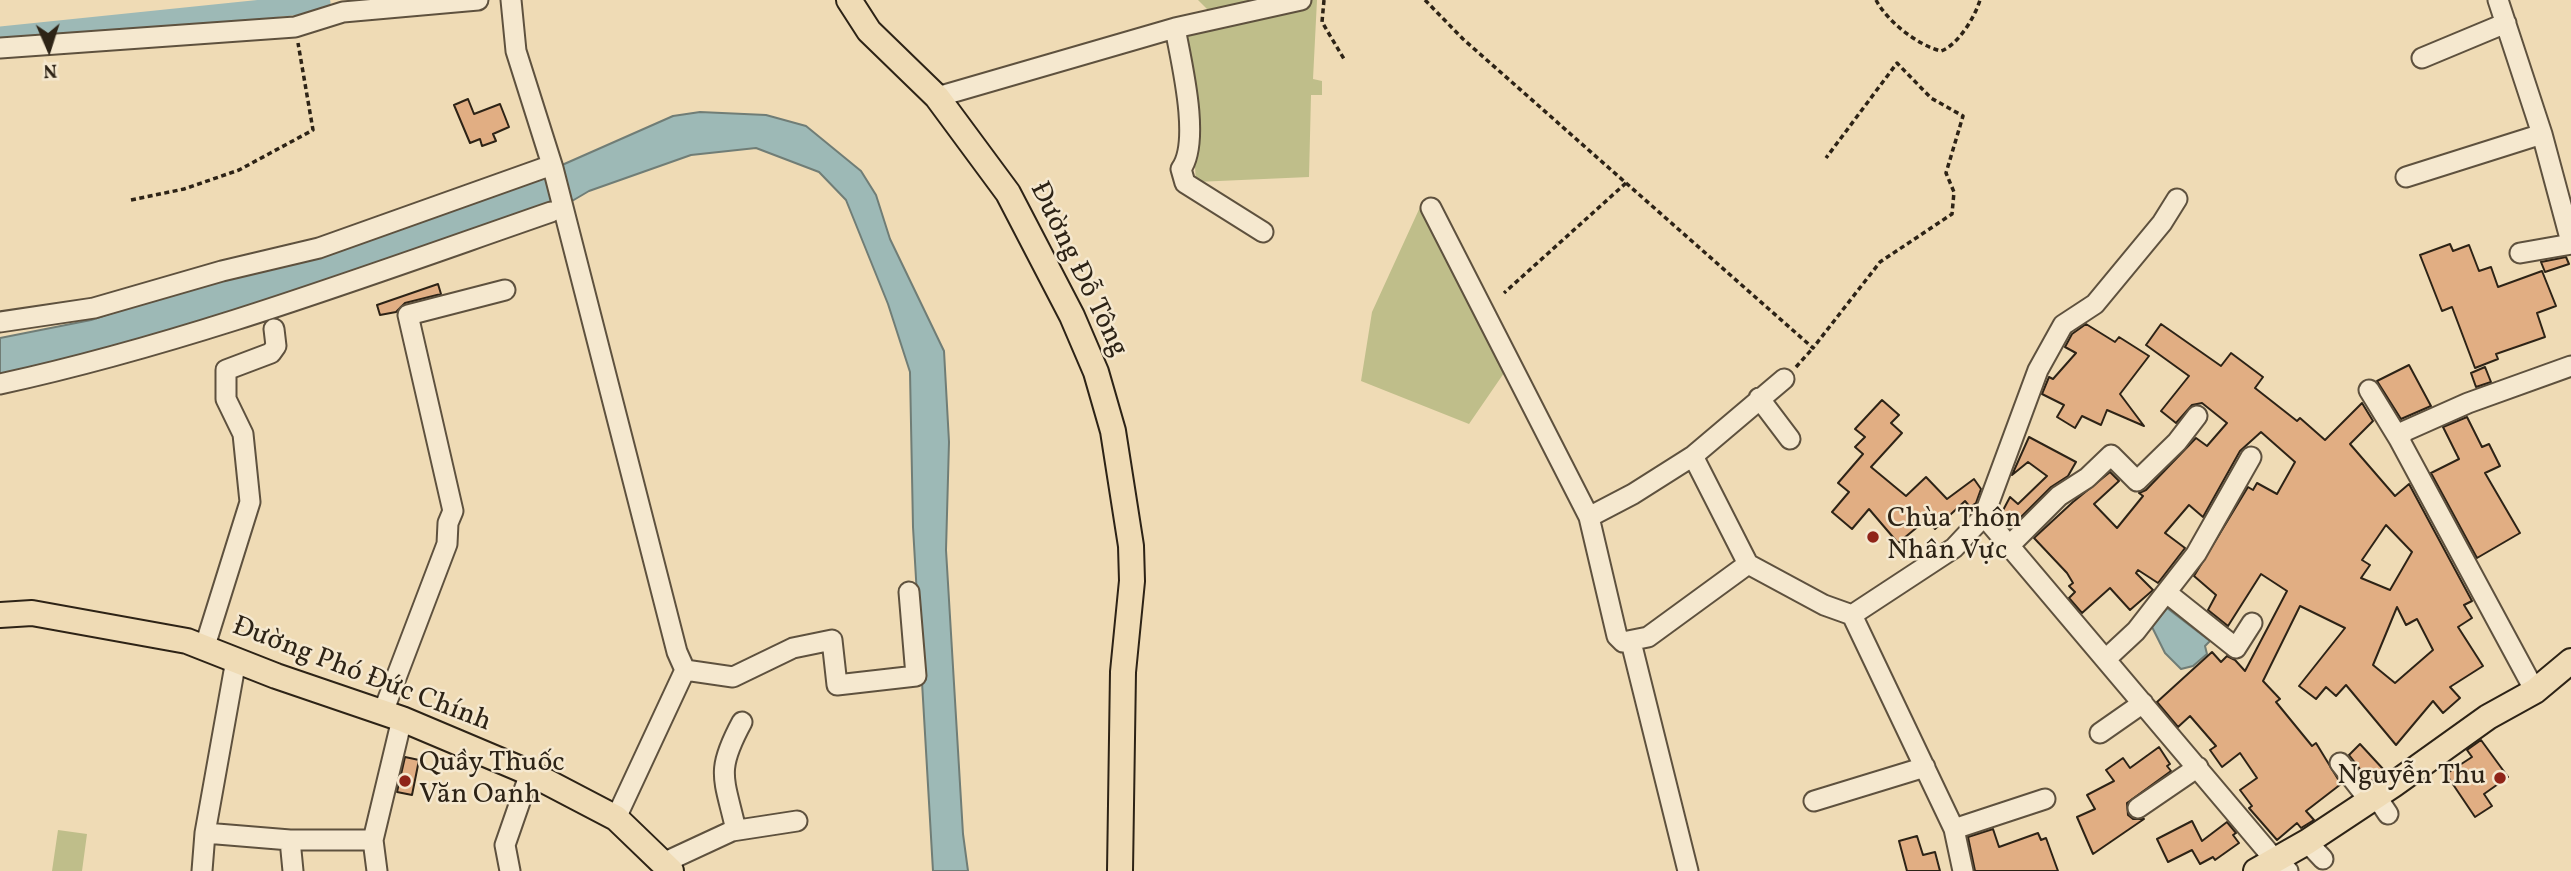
<!DOCTYPE html>
<meta charset="utf-8">
<style>
body{margin:0}
#map{position:relative;width:2571px;height:871px;overflow:hidden;background:#efdbb5;font-family:Vollkorn,serif}
canvas{display:block}
.north{position:absolute;left:14px;top:14px;width:70px;height:70px;-webkit-text-stroke:5px #f5e8cf;paint-order:stroke;rotate:177deg;font-size:19px;font-weight:700;line-height:28px;text-align:center;color:#2d2316}
.north::after{content:'';display:block;margin:auto;width:24px;height:32px;background:#2d2316;clip-path:polygon(50% 0,100% 100%,50% 72%,0 100%)}
</style>
<div id="map">
<canvas width="2571" height="871"></canvas>
<div class="north">N</div>
</div>
<script>
const g = document.querySelector('canvas').getContext('2d');
g.lineJoin = 'round';
function fillPath(path, color) { g.fillStyle = color; g.fill(path, 'evenodd'); }
function stroke(path, color, width, dash) { g.strokeStyle = color; g.lineWidth = width; g.lineCap = dash ? 'butt' : 'round'; g.setLineDash(dash || []); g.stroke(path); }
function label(font, color, halo, rows, align = 'center') {
  g.font = font + ' Vollkorn,serif'; g.lineWidth = 5; g.setLineDash([]); g.textBaseline = 'middle'; g.strokeStyle = halo; g.fillStyle = color; for (const [text, x, y, turn = 0] of rows) {
    g.save(); g.translate(x, y); g.rotate((+turn || 0) * Math.PI / 180); g.textAlign = isNaN(turn) ? turn : align; if (halo) g.strokeText(text, 0, 0); g.fillText(text, 0, 0); g.restore();
  }
}
fillPath(new Path2D(`
 M1198,0H1317L1313,79L1322,81V95H1311L1309,177L1196,182L1186,34L1226,28Z
 M1421,205L1515,357L1469,424L1361,381L1372,312Z
 M58,830L87,834L82,871H52Z`), '#bfbe8a');
const water = new Path2D(`
 M700,112L766,115L806,126L861,171L876,195L890,239L944,351L949,442L946,550L963,834L968,871H933L913,527L910,372L888,304L846,200L819,172L756,148L691,155L589,191L572,201L525,214L200,324L0,378V338L91,320L562,165L673,116Z
 M2167,608L2210,641L2205,646L2207,654L2193,666L2181,669L2165,653L2152,627Z`);
fillPath(water, '#9db9b6');
stroke(water, '#707d76', 2);
stroke(new Path2D(`
 M0,36L321,3`), '#9db9b6', 19);
const building = new Path2D(`
 M468,99L474,114L500,104L509,127L493,134L496,141L482,146L480,139L470,143L454,105Z
 M2450,244L2453,251L2469,245L2479,271L2491,267L2498,287L2542,271L2556,306L2537,313L2545,337L2496,354L2498,359L2475,368L2452,307L2442,311L2420,255Z
 M2566,257L2569,264L2545,272L2541,262Z
 M438,284L441,294L405,303L396,312L380,315L377,305Z
 M2086,324L2115,342L2119,337L2149,356L2120,394L2144,426L2107,410L2101,425L2082,416L2075,428L2057,417L2064,405L2042,394L2049,377L2053,379L2076,353L2065,347L2072,334Z
 M2161,324L2221,366L2231,353L2263,377L2255,388L2297,421L2300,418L2325,440L2362,403L2373,421L2350,444L2395,496L2409,484L2472,601L2464,605L2472,618L2458,627L2483,666L2450,687L2460,698L2443,713L2433,701L2396,745L2346,685L2336,696L2326,687L2316,699L2299,686L2345,628L2300,606L2263,681L2280,699L2276,702L2312,746L2316,743L2341,784L2306,811L2314,820L2301,828L2297,823L2277,840L2249,808L2252,806L2240,790L2257,778L2240,753L2222,767L2210,750L2216,746L2190,716L2178,727L2157,702L2212,652L2221,662L2227,656L2235,660L2245,671L2287,591L2261,574L2228,626L2208,610L2216,595L2194,576L2248,487L2253,490L2257,483L2277,494L2295,462L2261,432L2240,451L2203,517L2189,505L2165,533L2185,548L2158,583L2138,570L2136,573L2153,590L2130,610L2110,588L2082,613L2069,598L2075,592L2069,586L2073,583L2067,573L2034,538L2073,502L2110,472L2119,481L2094,504L2117,528L2143,496L2139,493L2146,490L2196,438L2207,446L2227,423L2202,403L2192,405L2176,423L2161,411L2189,376L2146,345ZM2386,525L2412,552L2390,590L2361,578L2370,565L2362,560ZM2397,607L2406,625L2417,619L2433,650L2395,683L2373,665Z
 M2409,365L2431,406L2401,419L2377,381Z
 M2485,367L2491,382L2476,387L2471,373Z
 M1882,400L1899,415L1891,423L1902,433L1871,467L1906,496L1926,477L1947,499L1974,479L1981,489L1976,503L1970,507L1965,501L1935,529L1926,520L1898,543L1869,509L1852,529L1832,512L1849,492L1838,483L1863,454L1855,447L1865,437L1855,429Z
 M2467,417L2482,447L2489,444L2500,466L2485,473L2520,533L2477,558L2431,473L2459,459L2443,427Z
 M2029,437L2076,462L2068,476L2051,487L2010,528L2000,516L2010,497L2018,504L2047,476L2028,462L2012,475Z
 M2481,740L2508,777L2484,794L2492,806L2475,817L2446,774L2472,757L2467,750Z
 M2360,744L2384,770L2370,782L2349,755Z
 M2159,747L2170,764L2167,766L2171,771L2127,803L2128,815L2133,819H2144L2093,854L2077,817L2095,809L2087,795L2114,781L2106,770L2123,758L2130,768Z
 M405,757L419,760L412,795L397,792Z
 M2192,821L2202,841L2227,822L2236,833L2233,835L2239,843L2215,860L2213,857L2200,864L2192,850L2168,862L2157,839Z
 M1993,829L1999,847L2038,833L2041,840L2046,838L2058,871H1975L1968,837Z
 M1917,836L1923,855L1935,852L1940,871H1907L1899,841Z`);
fillPath(building, '#e1ae83');
stroke(building, '#2d2316', 2);
const minor = new Path2D(`
 M511,0L516,51L553,168L677,652L685,670L616,818
 M2498,0L2542,134L2571,242
 M1175,28C1181,61 1201,141 1181,169L1185,183L1263,232
 M0,48L295,27L343,12L478,0
 M2422,58L2506,23
 M937,97L1175,28L1301,0
 M2406,177L2542,134
 M1431,208L1589,517L1617,636L1623,642L1648,637L1748,564
 M2520,253L2571,244
 M0,322L94,308L222,271L319,248L552,165
 M1784,379L1693,456L1748,564L1824,605L1852,615L1954,829L1963,871
 M0,384C188,343 369,275 551,212
 M2369,390L2399,439
 M1759,398L1790,439
 M1984,516L2275,860L2288,871
 M1589,517L1633,494L1693,456
 M2008,547L2059,496L2087,478L2111,455L2137,481L2177,442L2197,416
 M2167,593L2236,648L2252,623
 M1852,615L1954,548L1984,516L2038,370L2063,325L2095,304L2162,223L2177,199
 M1631,642L1688,871
 M204,649L250,502L243,434L226,399V370L271,353L276,346L274,329
 M2107,658L2136,631L2196,554L2251,457
 M685,670L733,677L793,648L832,640L837,685L916,676L909,592
 M2535,691L2399,439L2405,431L2468,403L2571,366
 M383,712L447,544L448,523L453,511L408,315L505,290
 M2100,733L2143,703
 M2340,763L2369,800
 M2376,796L2388,814
 M1814,801L1925,767
 M2138,808L2198,767
 M1954,829L2045,799
 M736,830C724,777 715,772 742,722
 M205,833L290,840
 M2307,842L2323,859
 M663,863L732,831L797,821
 M202,871L205,833L236,660
 M293,871L290,840H373
 M377,871L373,840L402,719
 M510,871L505,845L530,773`);
const major = new Path2D(`
 M849,0L869,31L937,97L1008,193L1072,316L1096,372L1113,431L1131,546L1132,581L1123,672L1120,871
 M0,615L32,613L187,641L276,676L402,719L530,773L616,818L671,871
 M2256,871L2307,842L2393,785L2488,717L2535,691L2571,661`);
stroke(minor, '#5e513e', 23);
stroke(major, '#2d2316', 28);
stroke(new Path2D(`
 M1324,0L1322,22L1344,59
 M1425,0L1463,39L1626,183L1504,293
 M1876,0C1887,21 1917,45 1941,51C1958,45 1975,17 1980,0
 M1626,183L1813,348L1880,262L1952,214L1954,192L1946,173L1963,116L1931,98L1897,63L1826,158
 M131,200L184,189L239,170L313,130L298,43
 M1796,367L1813,348`), '#2d2316', 3.5, [5, 3.5]);
stroke(minor, '#f5e8cf', 19);
stroke(major, '#efdbb5', 24);
for (const [x, y, r, color] of [
 [1873,537,7,"#8f2418"],
 [2500,778,7,"#8f2418"],
 [405,781,7,"#8f2418"]
]) { const dot = new Path2D(); dot.arc(x, y, r, 0, 2 * Math.PI); g.fillStyle = color; g.fill(dot); stroke(dot, '#f5e8cf', 2.5); }
label('28px', '#2d2316', '#f5e8cf', [
 ["Đường Đỗ Tông",1077,270,64],
 ["Đường Phó Đức Chính",361,676,21]
]);
label('28px', '#2d2316', '#f5e8cf', [
 ["Chùa Thôn",1887,521],
 ["Nhân Vực",1887,553],
 ["Quầy Thuốc",419,765],
 ["Văn Oanh",419,797],
 ["Nguyễn Thu",2486,778,"right"]
], 'left');
</script>
